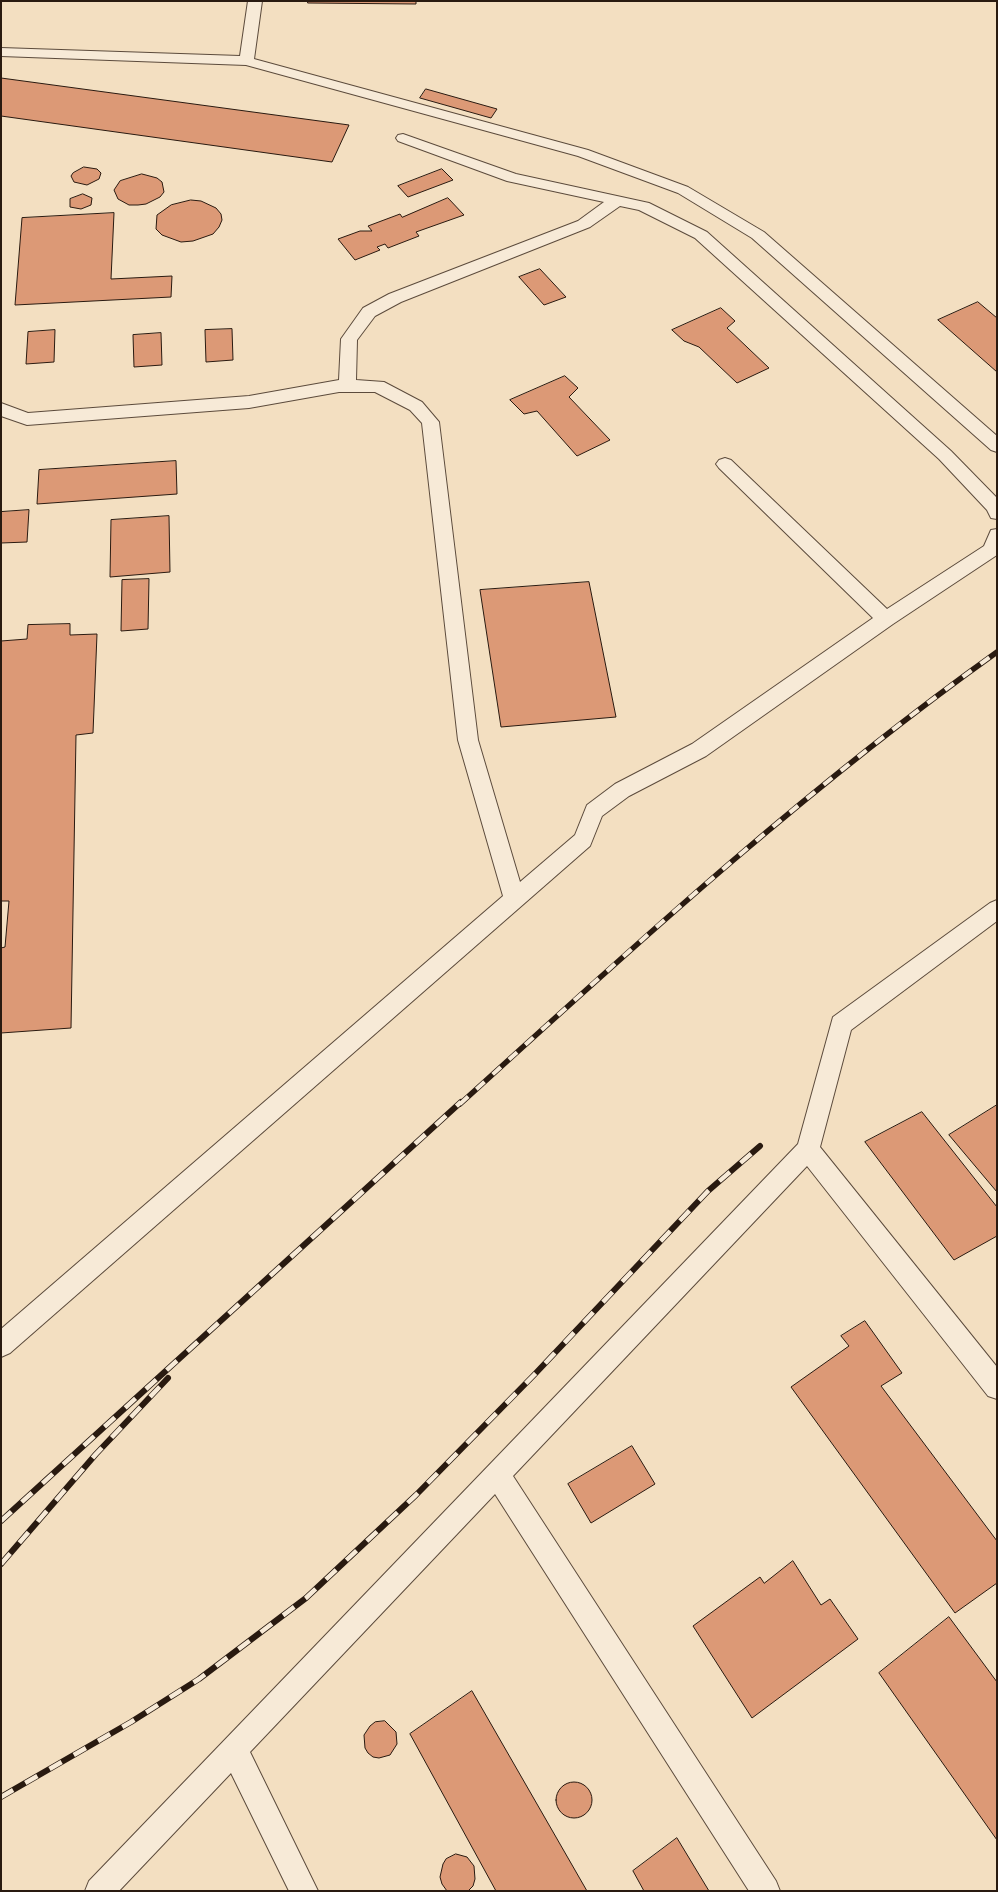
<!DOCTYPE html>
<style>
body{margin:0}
#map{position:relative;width:998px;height:1892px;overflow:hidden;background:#f3dfc1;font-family:"IM FELL Great Primer",serif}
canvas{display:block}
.frame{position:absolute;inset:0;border:2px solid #291a10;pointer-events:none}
</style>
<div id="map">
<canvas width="998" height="1892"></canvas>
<div class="frame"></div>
</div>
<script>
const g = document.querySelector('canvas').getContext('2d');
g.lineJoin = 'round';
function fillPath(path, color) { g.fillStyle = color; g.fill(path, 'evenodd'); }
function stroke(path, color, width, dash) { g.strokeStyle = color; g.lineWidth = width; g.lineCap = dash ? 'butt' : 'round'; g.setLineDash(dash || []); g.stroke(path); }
const building = new Path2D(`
 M308,1H416V4L308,3Z
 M1,78L349,125L332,162L1,116Z
 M426,89L497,109L491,118L420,98Z
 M84,167L97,169L101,173L99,179L87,185L74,182L71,176L73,173Z
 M442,169L453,180L408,197L398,186Z
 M142,174L157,178L162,182L164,192L160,197L146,204L138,205H129L118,199L114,190L120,181Z
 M83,194L92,198L91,205L81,209L70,207V199Z
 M448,198L464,215L416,232L419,236L388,248L385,244L377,247L380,250L355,260L338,239L360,231H372L368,226L400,214L402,217Z
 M191,200L201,201L216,208L221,214L222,220L219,227L213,234L193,241L181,242L162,235L156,229L157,215L171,205Z
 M114,213L111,279L172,276L171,297L15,305L22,218Z
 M540,269L566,297L544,305L519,277Z
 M978,302L997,318V372L938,320Z
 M721,308L735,321L727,328L769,368L737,383L699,347L684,341L672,330Z
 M232,329L233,360L206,362L205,330Z
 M55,330L54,362L26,364L28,332Z
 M161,333L162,365L134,367L133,335Z
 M565,376L578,388L569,397L610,440L577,456L537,411L524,414L510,400Z
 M176,461L177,494L37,504L39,470Z
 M29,510L27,542L1,543V512Z
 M169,516L170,572L110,577L111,520Z
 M149,579L148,629L121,631L122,580Z
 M589,582L616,717L501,727L480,590Z
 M70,624V635L97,634L93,733L76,735L71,1028L1,1033V948L5,947L9,901H1V641L27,639L28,625Z
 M997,1105V1192L949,1135Z
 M922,1112L997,1207V1236L954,1260L865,1142Z
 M865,1321L902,1373L881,1386L997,1541V1583L955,1613L791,1387L849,1346L841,1336Z
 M632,1446L655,1484L591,1523L568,1484Z
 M793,1561L821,1605L830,1599L858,1639L752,1718L693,1626L760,1577L764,1583Z
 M949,1617L997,1682V1840L879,1673Z
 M472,1691L587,1891H496L410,1734Z
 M385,1721L396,1732L397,1744L390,1755L379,1758L373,1757L368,1753L365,1748L364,1735L370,1726L375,1722Z
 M556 1800a18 18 0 1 1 36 0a18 18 0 1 1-36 0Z
 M677,1838L709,1891H644L633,1871Z
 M456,1854L467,1857L474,1866L475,1879L473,1886L468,1891H447L442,1884L440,1877L443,1864L446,1859Z`);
fillPath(building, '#dc9976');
stroke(building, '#291a10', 1);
const service = new Path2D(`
 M248,1H262L254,59L588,150L688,187L764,232L997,436V452L991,450L752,238L678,193L578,156L246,65L1,56V48L240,56Z
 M403,134L516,174L649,203L707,232L951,451L997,498V519L991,518L987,510L939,459L695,238L639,210L620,206L590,227L401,302L375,316L357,340L356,380L384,382L422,402L439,422L478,740L520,882L575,835L587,805L615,784L692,744L873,618L719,468L716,464L719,460L725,458L731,460L887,609L984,546L991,530L997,529V555L893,624L706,756L629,796L602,816L590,846L10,1353L1,1357V1329L503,896L458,740L422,423L410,410L375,392H339L249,408L27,425L1,416V403L28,413L249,396L339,380L341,339L363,308L389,294L578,221L604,202L507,181L398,141L396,138L398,135Z
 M997,900V921L851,1030L820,1147L997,1367V1399L988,1396L807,1166L513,1476L776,1881L780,1891H749L495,1494L250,1752L318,1891H289L231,1773L119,1891H85L89,1881L798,1144L833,1017L990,903Z`);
stroke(service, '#5c4b3c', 2);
fillPath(service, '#f7ead7');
const railFar1 = new Path2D(`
 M460,1104C634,946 805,789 997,652`);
const rail = new Path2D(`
 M1,1521L461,1102
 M1,1564L96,1454L168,1378
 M1,1797L131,1722L199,1679L306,1598L416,1495L534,1375L708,1191L760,1146`);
stroke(railFar1, '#291a10', 5.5);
stroke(rail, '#291a10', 6);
stroke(railFar1, '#f7ead7', 4, [11]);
stroke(rail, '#f7ead7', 4.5, [14]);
</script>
